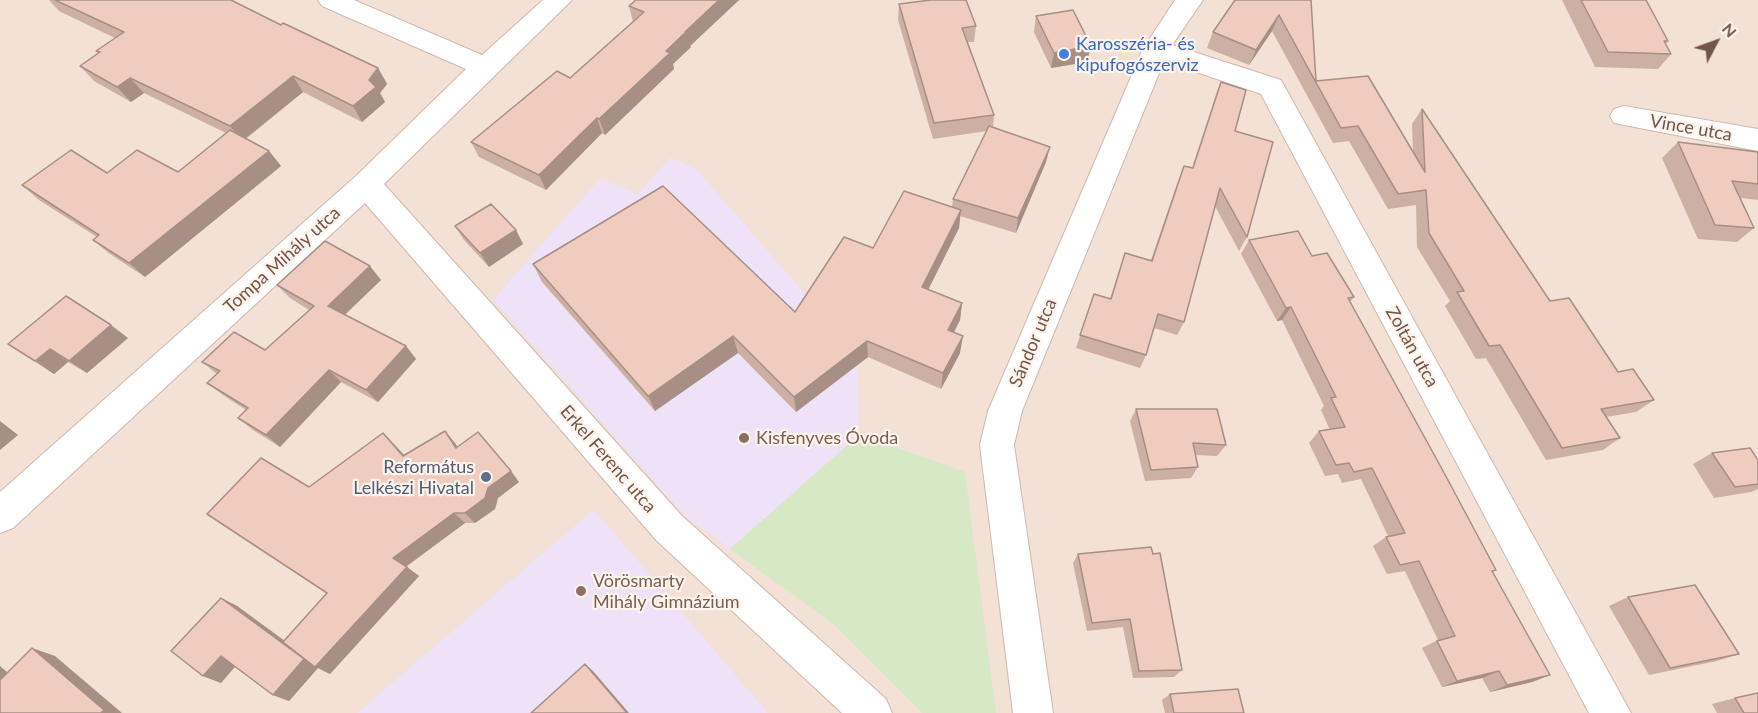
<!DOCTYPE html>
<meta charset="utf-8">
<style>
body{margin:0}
#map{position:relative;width:1758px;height:713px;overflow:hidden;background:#fbf0e5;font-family:Lato,sans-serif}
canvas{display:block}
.north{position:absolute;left:1686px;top:12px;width:60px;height:60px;-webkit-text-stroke:4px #fef4eb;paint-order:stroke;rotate:49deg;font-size:16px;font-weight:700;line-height:24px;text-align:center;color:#73554b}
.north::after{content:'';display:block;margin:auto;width:21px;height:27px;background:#73554b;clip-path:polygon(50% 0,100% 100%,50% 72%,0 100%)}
</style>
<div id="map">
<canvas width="1758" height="713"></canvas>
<div class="north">N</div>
</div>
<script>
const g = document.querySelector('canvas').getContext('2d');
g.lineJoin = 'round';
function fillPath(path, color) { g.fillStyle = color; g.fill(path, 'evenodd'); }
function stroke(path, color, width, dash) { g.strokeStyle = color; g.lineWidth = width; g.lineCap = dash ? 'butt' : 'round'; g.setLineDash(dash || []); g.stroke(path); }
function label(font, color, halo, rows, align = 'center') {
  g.font = font + ' Lato,sans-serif'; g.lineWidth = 4.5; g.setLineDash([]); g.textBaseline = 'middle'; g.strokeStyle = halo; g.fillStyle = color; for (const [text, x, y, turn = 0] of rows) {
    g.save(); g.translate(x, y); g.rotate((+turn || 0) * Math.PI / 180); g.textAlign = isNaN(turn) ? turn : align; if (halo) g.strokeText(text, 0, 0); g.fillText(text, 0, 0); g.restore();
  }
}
fillPath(new Path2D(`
 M0,0H1758V713H0Z`), '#f2e1d4');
fillPath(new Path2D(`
 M670,157L696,169L857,353L860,433L965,472L996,713H922L832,623L685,516L493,300L600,178L638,194Z
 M594,509L768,713H357Z`), '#ede2f7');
fillPath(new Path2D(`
 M860,434L965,472L996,713H922L832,623L730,549Z`), '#d7e8c4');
const street = new Path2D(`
 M318,0H354L482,55L543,0H572L384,184L682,516L886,699L892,713H842L656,540L365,203L13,528L0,533V492L356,176L466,69L322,6Z
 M1175,0H1203L1172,45L1281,80L1631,713H1589L1261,94L1164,61L1022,411L1014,445L1053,713H1013L980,445L988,411L1143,49Z
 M1624,106L1758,129V151L1614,123L1610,116L1614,109Z`);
stroke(street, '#ceb9af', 2);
fillPath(street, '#fff');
fillPath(new Path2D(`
 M49,0H231L281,25L378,68L387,84L380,93L385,102L362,122L303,92L246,139L269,151L281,166L145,277L110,254L93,240L97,237L39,200L22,185L107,173L178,172L226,133L144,93L131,102L94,81L80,66L98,53L96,51L115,38L59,11Z
 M636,0H739L690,46L691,47L673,64L674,69L605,135L602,133L546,190L479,157L471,142L570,78L633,22L629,6Z
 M1311,0L1316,81L1413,152L1412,124L1422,109L1550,301L1618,372L1654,400L1636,412L1606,417L1620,438L1603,450L1546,460L1486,358L1476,359L1445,306L1450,301L1417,247L1416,205L1388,209L1349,141L1333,143L1272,31L1249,65L1207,48L1213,32Z
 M1562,0H1646L1668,41L1666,44L1671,54L1658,69L1595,67Z
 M899,4L976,26L974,42H968L994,115L993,127L1046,162L1016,233L960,216L959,228L928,290L962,303L960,320L954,333L960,353L941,389L868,357L796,412L738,353L655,411L542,282L533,264L795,312L873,248L952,207L953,199L987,131L933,139L898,20Z
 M1036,16L1087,62L1051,68L1034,32Z
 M1221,82L1235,131L1247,237L1239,251L1215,206L1184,322L1177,335L1154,328L1146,355L1140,368L1076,348L1094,294L1110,299L1125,253L1151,260L1178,181L1184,166L1192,168L1215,98Z
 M1678,142L1758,152V200L1741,198L1754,228L1737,242L1698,239L1662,158Z
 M455,226L516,230L523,244L489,267L464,240Z
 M1249,240L1312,256L1354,297L1350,302L1496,570L1492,572L1550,675L1532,682L1490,692L1482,678L1442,687L1422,648L1438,640L1405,571L1387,574L1373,546L1386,537L1388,536L1361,479L1342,483L1338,474L1325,476L1309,443L1319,431L1330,430L1321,410L1324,406L1282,320L1277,321L1241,254Z
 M381,280L345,315L406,346L416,359L378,402L341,382L280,447L253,430L238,418L246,410L223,395L207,383L217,374L202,362L265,350L309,310L290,298L277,285Z
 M128,338L87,373L68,362L54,374L8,344Z
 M1136,409L1226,445L1217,456L1196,455L1198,467L1191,478L1145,481L1130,421Z
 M445,431L457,447L519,482L498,498L495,509L475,523H465L406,567L419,576L330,674L318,668L289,701L273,695L235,667L221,683L203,676L221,598L237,606L284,640L327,593L309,487L383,433L404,456Z
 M1712,453L1758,460V489L1751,492L1714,498L1693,464Z
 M1078,554L1182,670L1174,677L1133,678L1123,627L1087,631L1073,563Z
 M1628,597L1739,654L1717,661L1649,675L1609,606Z
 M1170,694L1244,713H1165L1162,700Z
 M1735,698L1758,713H1717L1712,704Z`), '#ceafa3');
fillPath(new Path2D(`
 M719,0H739L690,46L691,47L673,64L674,69L605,135L599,119L685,32Z
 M1279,15L1272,31L1249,65L1256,50Z
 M1091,46L1087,62L1051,68L1054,53Z
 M378,68L387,84L380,93L385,102L362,122L353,106L369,80Z
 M293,76L303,92L242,141L230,126Z
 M130,78L144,93L131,102L117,87Z
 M597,118L602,133L546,190L539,175Z
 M1050,147L1046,162L1016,233L1018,218Z
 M269,151L281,166L145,277L129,263Z
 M961,210L959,228L921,304L922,287Z
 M516,230L523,244L489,267L480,253Z
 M370,266L381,280L340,319L328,306Z
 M962,303L960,320L946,347L948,330Z
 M1291,307L1282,320L1277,321L1286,308Z
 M111,325L128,338L87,373L69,361Z
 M733,336L738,353L655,411L648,396Z
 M963,336L960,353L941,389L943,373Z
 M867,341L868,357L796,412L794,397Z
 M406,346L416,359L378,402L366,390Z
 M50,349L68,362L54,374L35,361Z
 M329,370L341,382L280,447L266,435Z
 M0,421L18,435L0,450Z
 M445,431L455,443L465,459L456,448Z
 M383,433L394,444L415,467L403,456Z
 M511,471L519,482L498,498L495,509L475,523L465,513L488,488Z
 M454,513L465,523L405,567L393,558Z
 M407,567L419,576L330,674L318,668L289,701L273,695L221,598L237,606L317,665Z
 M32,648L55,656L122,713H101Z
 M221,656L238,663L221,683L203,676Z
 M585,664L593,671L629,713H627Z
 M0,666L23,686L0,680Z
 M1499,671L1482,678L1442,687L1457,681Z
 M1550,675L1532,682L1490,692L1507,685Z`), '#a78f85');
const building = new Path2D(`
 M55,0H231L281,25L283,23L378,68L369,80L376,87L353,106L293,76L230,126L130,78L117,87L80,66L100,52L96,51L124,32Z
 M636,0H719L685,32L687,31L666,51L670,53L599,119L597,118L539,175L471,142L557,71L570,78L644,12L629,6Z
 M931,0H966L976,26L962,28L994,115L934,123L899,4Z
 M1235,0H1311L1316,81L1368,76L1425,172L1422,109L1550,301L1569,298L1618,372L1633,369L1654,400L1601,409L1620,438L1562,448L1500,345L1489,346L1457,292L1464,291L1429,233L1426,190L1398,194L1358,126L1341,128L1279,15L1256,50L1213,32Z
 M1581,0H1646L1668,41H1664L1671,54L1608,52Z
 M1073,10L1091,46L1054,53L1036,16Z
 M1221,82L1246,90L1235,131L1273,142L1247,237L1220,188L1184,322L1158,314L1146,355L1080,335L1094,294L1111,299L1125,253L1152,261L1184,166L1193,168Z
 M989,126L1050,147L1018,218L953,199Z
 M230,130L269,151L129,263L93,240L99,235L22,185L71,150L107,173L137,150L178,172Z
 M1678,142L1758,152V184L1732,181L1754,228L1715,225Z
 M663,186L795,312L844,237L873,248L904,191L961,210L922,287L962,303L948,330L963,336L943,373L867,341L794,397L733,336L648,396L533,264Z
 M491,204L516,230L480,253L455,226Z
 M1298,231L1312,256L1327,253L1354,297L1348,298L1442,469L1496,570L1492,571L1550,675L1507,685L1499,671L1457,681L1437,641L1455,636L1419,561L1400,565L1386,537L1405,533L1372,468L1354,472L1349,463L1336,465L1319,431L1345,427L1331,398L1336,397L1291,307L1286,308L1249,240Z
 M325,241L370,266L328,306L406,346L366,390L329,370L266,435L238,418L248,408L207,383L220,371L202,362L234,332L265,350L314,306L277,285Z
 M66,296L111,325L69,361L50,349L35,361L8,344Z
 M1136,409H1217L1226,445L1193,443L1198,467L1151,470Z
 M445,431L456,448L478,432L511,471L488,488L485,498L465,513H454L393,558L407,567L315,667L283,642L327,593L207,514L261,458L309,487L383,433L403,456Z
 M1750,448L1758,460V484L1735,487L1712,453Z
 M1151,547L1153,554L1160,553L1182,670L1139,671L1130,619L1092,623L1078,554Z
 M1695,585L1739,654L1670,668L1628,597Z
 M221,598L304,659L273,695L221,656L203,676L171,651Z
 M32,648L104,710L101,713H0V680Z
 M585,664L627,713H531Z
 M1238,689L1244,713H1174L1170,694Z
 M1758,693V713H1744L1735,698Z`);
fillPath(building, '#efccbe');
stroke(building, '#a78f85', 1.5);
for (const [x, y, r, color] of [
 [1064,54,6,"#3f7fe0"],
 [744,438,6,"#8d6e63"],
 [486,477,6,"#5c6f8a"],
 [581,591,6,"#8d6e63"]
]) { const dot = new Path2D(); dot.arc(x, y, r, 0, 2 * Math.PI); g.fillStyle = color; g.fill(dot); stroke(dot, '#fef4eb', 2); }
label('18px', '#366cbe', '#fef4eb', [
 ["Karosszéria- és",1076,44],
 ["kipufogószerviz",1076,65]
], 'left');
label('18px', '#73554b', '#fef4eb', [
 ["Vince utca",1691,128,10],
 ["Tompa Mihály utca",282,260,-42],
 ["Sándor utca",1033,343,-67],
 ["Zoltán utca",1412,347,61],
 ["Erkel Ferenc utca",608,459,49]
]);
label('18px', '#785e54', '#fef4eb', [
 ["Kisfenyves Óvoda",756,438],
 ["Vörösmarty",593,581],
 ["Mihály Gimnázium",593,602]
], 'left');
label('18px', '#4e5e75', '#fef4eb', [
 ["Református",474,467],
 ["Lelkészi Hivatal",474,488]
], 'right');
</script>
